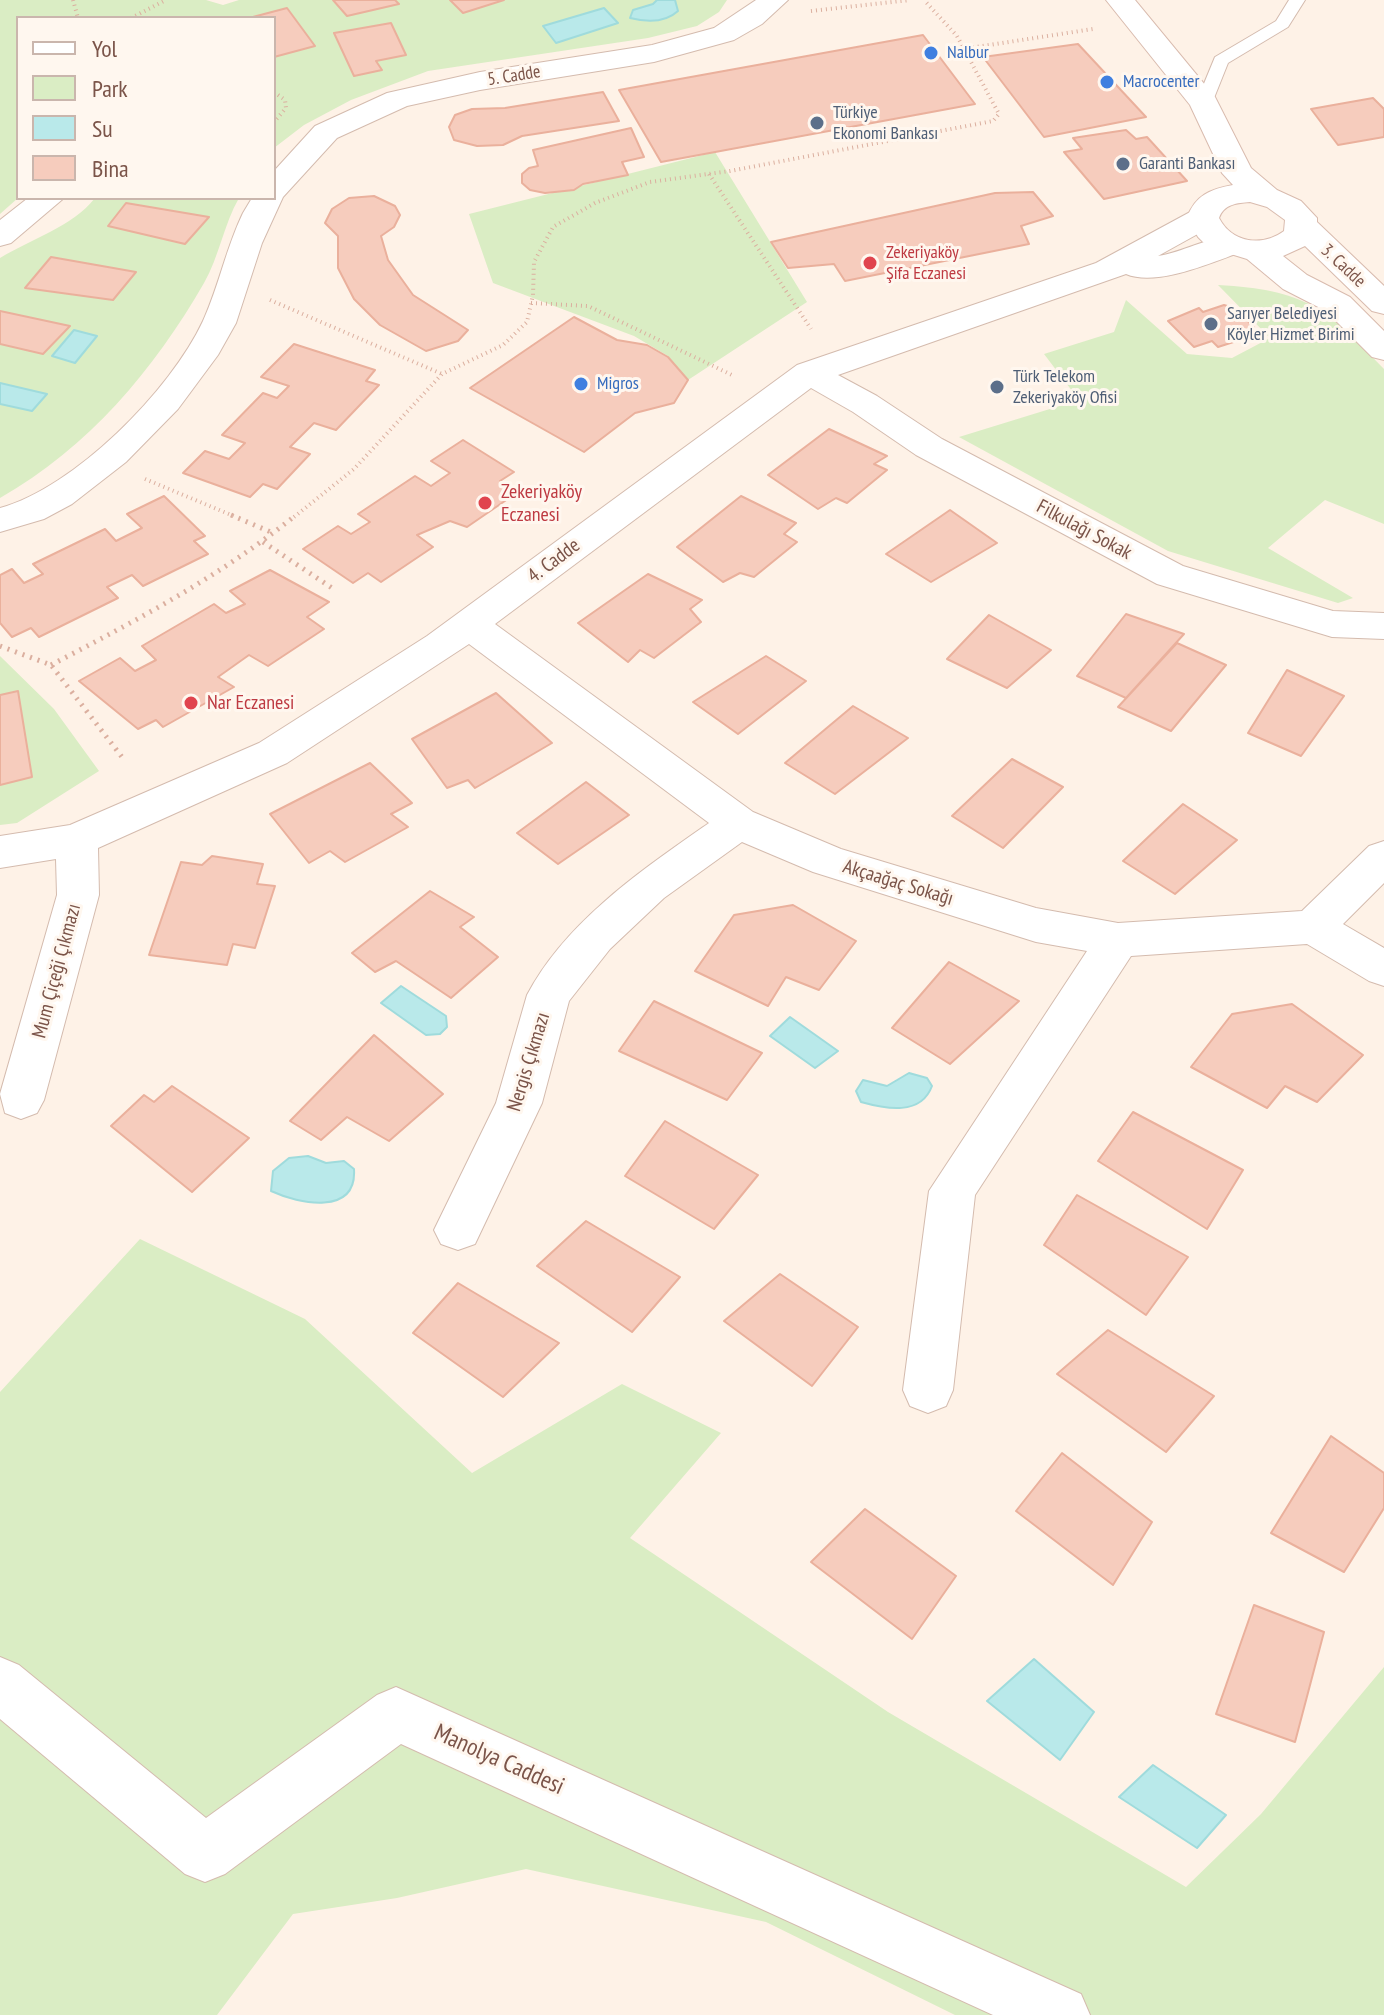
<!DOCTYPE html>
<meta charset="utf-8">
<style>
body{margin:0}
#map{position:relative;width:1384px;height:2015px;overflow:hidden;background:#fef2e7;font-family:"PT Sans Narrow",sans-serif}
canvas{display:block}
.legend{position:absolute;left:16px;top:16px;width:260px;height:184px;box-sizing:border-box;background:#fff7ef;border:2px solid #cab6ad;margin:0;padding:10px 14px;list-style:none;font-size:24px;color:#7b5449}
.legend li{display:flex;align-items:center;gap:16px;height:40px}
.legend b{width:40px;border:2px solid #cab6ad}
</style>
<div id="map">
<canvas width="1384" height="2015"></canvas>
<ul class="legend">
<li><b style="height:10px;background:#fff"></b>Yol</li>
<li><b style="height:22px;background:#daedc4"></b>Park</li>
<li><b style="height:22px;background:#b9e9ea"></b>Su</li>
<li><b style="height:22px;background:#f6ccbd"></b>Bina</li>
</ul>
</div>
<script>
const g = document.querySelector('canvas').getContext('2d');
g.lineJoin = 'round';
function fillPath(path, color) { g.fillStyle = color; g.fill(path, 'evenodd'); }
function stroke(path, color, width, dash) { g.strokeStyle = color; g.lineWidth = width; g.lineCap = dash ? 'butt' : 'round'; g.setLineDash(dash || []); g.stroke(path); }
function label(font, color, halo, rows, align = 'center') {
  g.font = font + ' "PT Sans Narrow",sans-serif'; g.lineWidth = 6; g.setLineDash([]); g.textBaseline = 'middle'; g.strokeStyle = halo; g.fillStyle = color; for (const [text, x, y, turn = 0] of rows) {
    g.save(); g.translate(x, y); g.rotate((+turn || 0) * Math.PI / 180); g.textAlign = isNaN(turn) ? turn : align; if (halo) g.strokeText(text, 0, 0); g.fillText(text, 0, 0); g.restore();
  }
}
fillPath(new Path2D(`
 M0,0H206L223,5L239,0H727L719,12L697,26L648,38L428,71L351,100L304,125L274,148V18H18V198L0,214Z
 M715,152L807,302L688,380L668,356L634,336L493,283L469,214Z
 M95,198H239C224,224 219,257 204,283C154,370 88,448 0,498V258C31,239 72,227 95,198Z
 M1218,285C1305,290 1326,307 1384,369V524L1325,500L1268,548L1353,598L1338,603L1168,551L959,437L1079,400L1044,354L1114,332L1126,300L1187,354L1232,358L1270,338Z
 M0,656L54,709L99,771L17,823L0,825V785L32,776L18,692L0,695Z
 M140,1239L305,1319L472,1473L622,1384L721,1433L630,1538L888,1712L1186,1887L1261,1814L1384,1667V2015H955L766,1922L526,1869L397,1898L293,1914L217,2015H0V1392Z`), '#daedc4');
const water = new Path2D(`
 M657,0H675L678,11C665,23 646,22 630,18L633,10L653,4Z
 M604,8L618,23L556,43L543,26Z
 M74,330L97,336L75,363L52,356Z
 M0,383L47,394L32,411L0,404Z
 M401,986L446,1016L447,1027L440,1034L426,1035L381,1003Z
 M790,1017L838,1051L815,1068L770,1036Z
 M909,1073L927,1078L932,1086C921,1116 886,1109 861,1102L856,1091L863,1080L887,1086Z
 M308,1156L326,1163L344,1161L354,1169C357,1216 299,1204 271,1191L273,1171L289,1158Z
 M1034,1659L1094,1712L1060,1760L987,1701Z
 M1153,1765L1226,1815L1197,1848L1119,1797Z`);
fillPath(water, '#b9e9ea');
stroke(water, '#9fdbdc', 2);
const building = new Path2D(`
 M333,0H395L399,4L347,16Z
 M450,0H504L463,13Z
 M287,8L315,46L274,57V18H249Z
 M391,23L406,55L376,61L382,70L354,76L334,33Z
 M923,35L975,104L661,162L619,90Z
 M1078,44L1146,117L1044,137L983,57Z
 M603,92L619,121L522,136L503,145L477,146L454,140L449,127L455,115L472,109L505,108Z
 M1373,98L1384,109V137L1338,145L1311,109Z
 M631,128L644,157L622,162L628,175L583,184L574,190L545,193L530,190L522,183V174L529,168L538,166L533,150Z
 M1126,130L1136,139L1147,137L1187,181L1104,199L1064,152L1082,149L1073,138Z
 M1033,192L1053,216L1021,226L1029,244L845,281L834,264L788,268L771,242L995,193Z
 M374,196L395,206L400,215L394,227L381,236L388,260L413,295L468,330L458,341L426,351L380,325L354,299L338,268V236L325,223L332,209L349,198Z
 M126,203L209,217L185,244L108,226Z
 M51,257L136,272L113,300L25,288Z
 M1224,305L1234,308L1254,327L1239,332L1246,338L1218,347L1212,341L1194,347L1168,321L1199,308L1203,312Z
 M0,311L70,326L43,354L0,344Z
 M574,317L617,340L647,345L668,357L688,380L674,403L635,413L584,452L470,388Z
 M294,344L375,370L366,381L379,385L336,430L314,423L290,447L310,454L277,489L263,484L250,497L183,473L205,451L229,459L245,443L222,435L263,393L277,398L289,386L261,377Z
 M829,429L887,456L874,464L887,470L847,503L836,498L818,509L768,475Z
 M463,440L514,472L500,481L518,492L467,527L450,521L417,535L433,547L381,582L368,573L353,583L303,549L338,526L351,534L370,522L358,514L415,476L431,486L450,473L431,461Z
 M164,496L205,536L194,541L208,554L143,586L132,575L107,587L118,598L39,637L31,628L12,637L0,623V575L12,569L24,583L43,574L33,564L105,529L116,541L142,528L127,514Z
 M741,496L796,523L784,534L797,542L754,577L740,573L723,582L677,547Z
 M950,510L997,543L931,582L886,554Z
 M270,570L329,602L307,617L324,629L268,666L249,655L218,677L234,687L163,727L156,720L138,729L79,681L120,658L135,671L156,660L142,646L214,604L226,613L245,604L230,591Z
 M648,574L702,600L690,609L701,622L654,658L640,650L628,662L578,623Z
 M1126,614L1184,634L1126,698L1077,676Z
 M989,615L1051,650L1007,688L947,659Z
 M1177,643L1226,665L1171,731L1118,707Z
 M766,656L806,681L738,734L693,702Z
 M1287,670L1344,696L1301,756L1248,733Z
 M18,691L32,777L0,785V695Z
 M496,693L552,743L475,788L468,780L447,788L412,739Z
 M853,706L908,738L835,794L785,763Z
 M1012,759L1063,787L1003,848L952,816Z
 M370,763L412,803L391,814L408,827L345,862L330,851L309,863L270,814Z
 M586,782L629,815L558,864L517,833Z
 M1183,804L1237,840L1175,894L1123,861Z
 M212,856L263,864L257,884L275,886L255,948L233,944L227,965L149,955L181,862L202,865Z
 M430,891L474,917L460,927L498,957L451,998L396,961L375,972L352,953Z
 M793,905L856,941L819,990L786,977L768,1006L695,971L734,915Z
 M949,962L1019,1001L950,1064L892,1028Z
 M654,1001L762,1053L727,1100L619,1051Z
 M1292,1004L1363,1055L1317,1102L1285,1086L1267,1108L1191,1067L1232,1014Z
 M374,1035L443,1094L389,1141L347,1117L321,1140L290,1121Z
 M172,1086L249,1138L192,1192L111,1126L144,1095L154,1102Z
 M1133,1112L1243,1170L1207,1229L1098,1161Z
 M665,1121L758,1175L714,1229L625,1176Z
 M1077,1195L1188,1257L1146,1315L1044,1245Z
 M586,1221L680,1277L632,1332L537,1266Z
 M780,1274L858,1327L812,1386L724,1321Z
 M458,1283L559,1343L503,1397L413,1333Z
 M1108,1330L1214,1396L1166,1452L1057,1374Z
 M1331,1436L1384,1473V1508L1344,1572L1271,1533Z
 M1062,1453L1152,1522L1113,1585L1016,1511Z
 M865,1509L956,1576L912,1639L811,1562Z
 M1254,1605L1324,1632L1295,1742L1216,1714Z`);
fillPath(building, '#f6ccbd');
stroke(building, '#eab09c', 2);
const service = new Path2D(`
 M1289,0H1305L1288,27L1228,63L1212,103L1204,108L1198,106L1196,103L1215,57L1276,21Z`);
const minor = new Path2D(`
 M756,0H788L762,24L734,40L654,62L480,90L407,106L337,138L283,197L262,243L236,323L218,355L178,409L126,462L72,504L44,519L0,532V508C74,488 171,390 203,321C219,286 226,248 243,213L252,198H274V171L315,126L387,93L480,72L652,45L714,28Z
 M28,198H64L11,243L0,246V220Z
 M1203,208L1214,211L1219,218L1214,225L1158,256C1185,252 1215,232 1241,238L1246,245L1241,252C1211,263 1156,287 1126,274L838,375L877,396L942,439L1183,566L1333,611L1384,613V639L1332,637L1157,584L916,455L853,412L811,388L495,624L753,812L841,849L1036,908L1118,923L1302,911L1369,846L1384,841V883L1343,924L1384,948V986L1369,981L1307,944L1131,956L975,1195L953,1390L946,1406L928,1413L910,1406L903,1390L929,1191L1087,951L1036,942L813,872L742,842L664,898L610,949L569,1001L542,1103L475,1244L458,1250L441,1244L434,1230L496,1103L527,995C566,921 642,870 709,823L469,644L287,763L98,848L99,895L44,1100L37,1113L21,1119L5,1113L0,1094L57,895L56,859L0,868V836L70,825L259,743L427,636L797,365L1096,263L1192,211Z
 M0,1657L19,1665L206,1818L377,1695L396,1687L1081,1994L1090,2015H993L401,1744L225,1874L205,1882L185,1874L0,1719Z`);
const secondary = new Path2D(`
 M1106,0H1135L1215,97L1251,168L1277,190L1301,201L1317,218V222L1384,286V314L1372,311L1305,246L1283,256L1307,275L1350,297L1384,331V360L1372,357L1326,311L1283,289L1247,259L1208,247L1198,237L1187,218C1195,195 1211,189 1233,185L1222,173L1190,105ZM1250,202L1267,207L1285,220L1284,231C1262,247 1232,243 1219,218C1224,204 1237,203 1250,202Z`);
stroke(service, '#d4bbae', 2);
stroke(minor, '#d4bbae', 2);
stroke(secondary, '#d9bbae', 2);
stroke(new Path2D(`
 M73,0L78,18
 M811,11L910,0
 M131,18L166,0
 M963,49L1093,29
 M274,92L285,100L286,108L274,122
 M709,174L811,329
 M270,300L442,374
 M531,303L588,306L734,376
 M145,479L236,517
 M294,517L354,469L442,374L503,345L527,322L533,295L534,262L553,227L595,203L650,182L730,171L993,121L999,114L957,36L924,0`), '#dbaf9f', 4, [1, 4]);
stroke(new Path2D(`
 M231,515L273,533
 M263,542L335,590
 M0,646L51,665L122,757
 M51,665C139,619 219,577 296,515`), '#dbaf9f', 5, [2, 6]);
fillPath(service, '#fff');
fillPath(minor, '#fff');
fillPath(secondary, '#fff');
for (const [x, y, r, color] of [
 [931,53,8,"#3f7fe0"],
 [1107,82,8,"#3f7fe0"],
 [817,123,8,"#5c6f8a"],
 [1123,164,8,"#5c6f8a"],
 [870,263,8,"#e0444e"],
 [1211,324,8,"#5c6f8a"],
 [581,384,8,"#3f7fe0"],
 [997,387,8,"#5c6f8a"],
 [485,503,8,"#e0444e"],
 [191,703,8,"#e0444e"]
]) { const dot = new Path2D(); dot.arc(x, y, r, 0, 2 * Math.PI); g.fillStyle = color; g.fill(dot); stroke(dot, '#fff7ef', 3); }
label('18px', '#366cbe', '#fff7ef', [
 ["Nalbur",947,53],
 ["Macrocenter",1123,82],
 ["Migros",597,384]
], 'left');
label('18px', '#7b5449', '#fff7ef', [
 ["5. Cadde",514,76,-9],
 ["3. Cadde",1343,266,43]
]);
label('18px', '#4e5e75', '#fff7ef', [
 ["Türkiye",833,113],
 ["Ekonomi Bankası",833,134],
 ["Garanti Bankası",1139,164],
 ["Sarıyer Belediyesi",1227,314],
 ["Köyler Hizmet Birimi",1227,335],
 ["Türk Telekom",1013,377],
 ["Zekeriyaköy Ofisi",1013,398]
], 'left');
label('18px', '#be3a42', '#fff7ef', [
 ["Zekeriyaköy",886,253],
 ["Şifa Eczanesi",886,274]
], 'left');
label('20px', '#be3a42', '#fff7ef', [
 ["Zekeriyaköy",501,492],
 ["Eczanesi",501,515],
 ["Nar Eczanesi",207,703]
], 'left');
label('20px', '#7b5449', '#fff7ef', [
 ["Filkulağı Sokak",1084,530,28],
 ["4. Cadde",554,561,-37],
 ["Akçaağaç Sokağı",898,883,17],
 ["Mum Çiçeği Çıkmazı",57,971,-75],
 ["Nergis Çıkmazı",529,1062,-73]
]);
label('24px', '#7b5449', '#fff7ef', [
 ["Manolya Caddesi",499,1760,24]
]);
</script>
